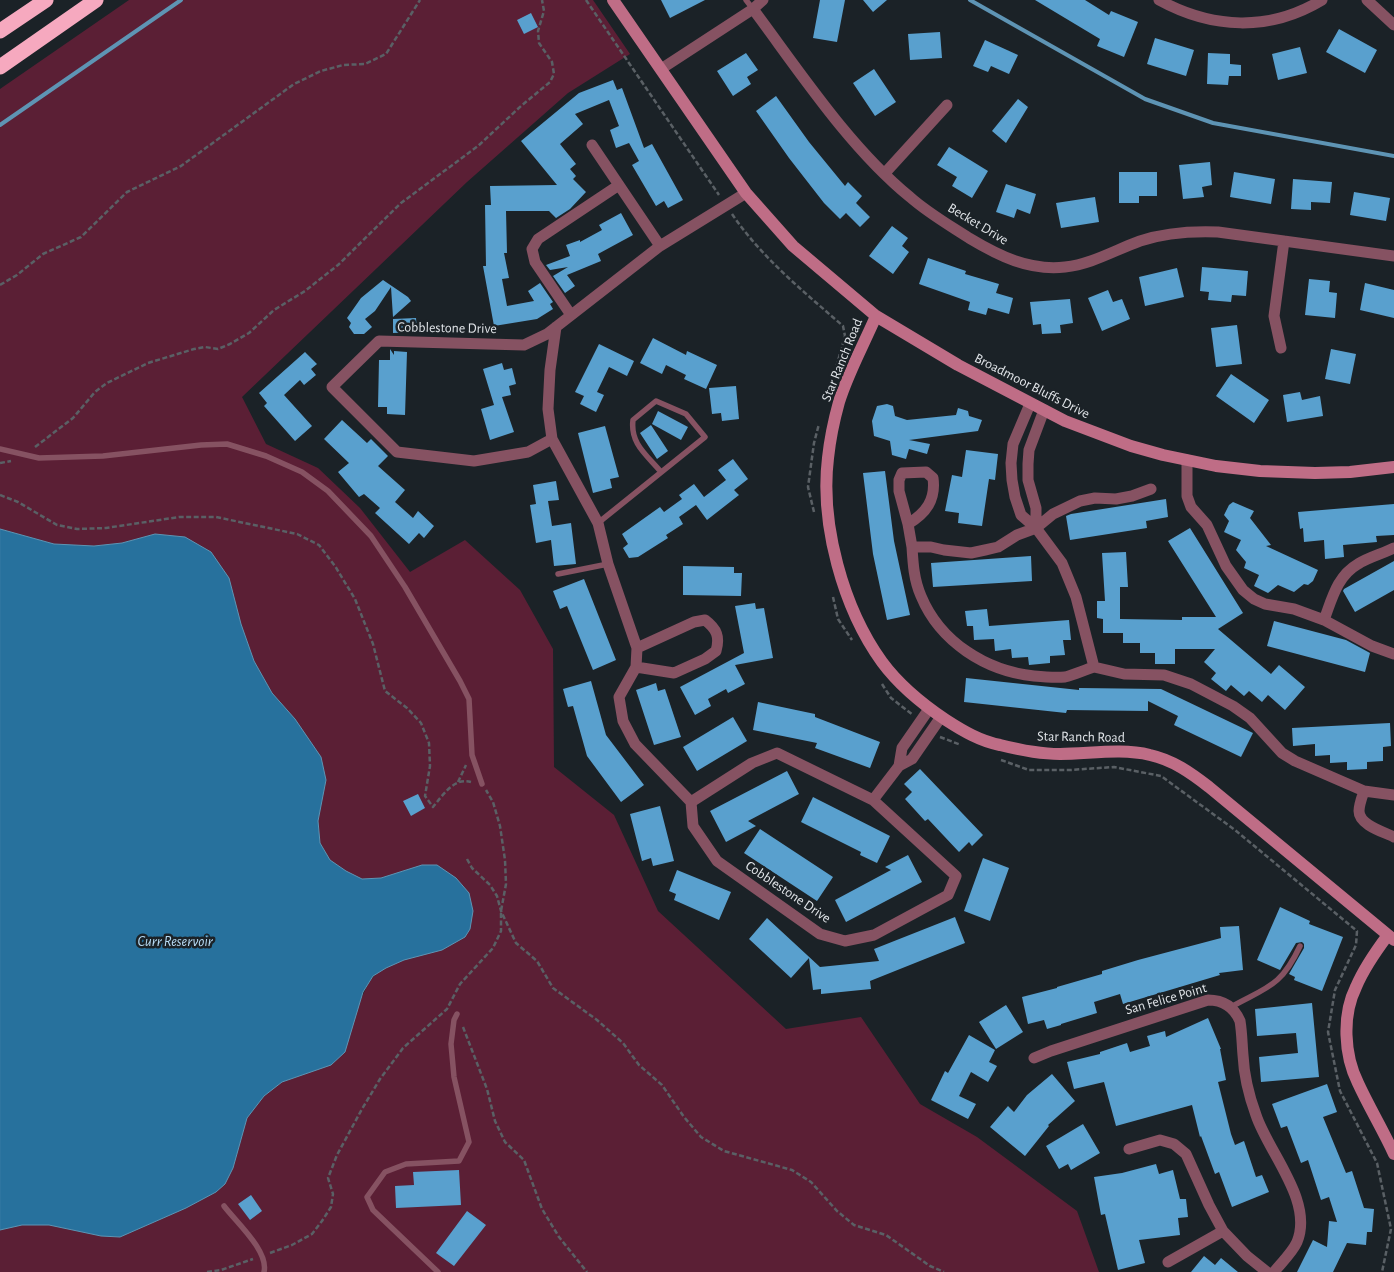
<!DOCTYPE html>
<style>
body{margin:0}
canvas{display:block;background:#1b2227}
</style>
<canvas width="1394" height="1272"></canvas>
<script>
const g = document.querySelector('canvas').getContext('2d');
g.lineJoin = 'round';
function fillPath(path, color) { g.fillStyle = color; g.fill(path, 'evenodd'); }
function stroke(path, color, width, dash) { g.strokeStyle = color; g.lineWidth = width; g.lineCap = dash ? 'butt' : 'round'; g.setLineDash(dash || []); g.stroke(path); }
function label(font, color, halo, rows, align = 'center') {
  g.font = font + ' "Alegreya Sans",sans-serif'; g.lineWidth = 5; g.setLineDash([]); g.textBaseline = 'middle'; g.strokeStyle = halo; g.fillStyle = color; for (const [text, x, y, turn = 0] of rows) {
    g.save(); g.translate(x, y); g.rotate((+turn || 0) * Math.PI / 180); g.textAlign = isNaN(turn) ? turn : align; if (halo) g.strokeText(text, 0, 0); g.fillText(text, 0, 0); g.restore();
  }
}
fillPath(new Path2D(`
 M129,0H593L630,54L568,93L467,182L242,397L266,444L318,468L360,508L410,572L465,540L520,590L553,649L554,767L614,815L658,911L786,1029L861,1017L920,1104L977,1137L1077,1211L1099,1272H0V1230L22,1225H49L101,1236L120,1237L186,1208L216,1192L233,1168L247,1118L264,1096L282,1082L299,1076L345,1052C351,1032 360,991 374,976C382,968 394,964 404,960L422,865L381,878L362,879L346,872L330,860L320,843L318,821L326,780L295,719L272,693L254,661L241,624L211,552L184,537L155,534L122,543L94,546L54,544L0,529V89Z`), '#5b1f35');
const water = new Path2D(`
 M0,529L54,544L94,546L122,543L155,534L185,537L211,552L229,578L241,624L254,661L272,693L295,719L321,757L326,780L318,821L320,843L330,860L346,871L362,879L381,878L422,865H437L456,878L469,893L473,911L470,929L465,937L442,950L404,960L386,968L373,976L363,992L345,1052L331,1065L282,1082L264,1096L247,1118L233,1168L225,1184L216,1192L186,1208L120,1237L101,1236L49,1225H22L0,1230Z`);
fillPath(water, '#27719d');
stroke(water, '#5e94b4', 1);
stroke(new Path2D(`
 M970,0L1145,99L1213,123L1394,156
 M0,125L181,0`), '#5e94b4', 4);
fillPath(new Path2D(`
 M661,0H705L670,18Z
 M820,0H845L837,42L813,38Z
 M863,0H887L873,12Z
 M1035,0H1085L1109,15L1111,11L1138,22L1124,57L1097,46L1100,39Z
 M531,13L538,27L524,34L517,20Z
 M1339,29L1377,50L1365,73L1326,52Z
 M940,32L942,58L910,60L908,34Z
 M1155,38L1194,50L1186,76L1147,64Z
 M985,40L1018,55L1009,74L991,66L988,72L973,66Z
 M1300,47L1307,73L1278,80L1272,54Z
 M746,53L758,70L747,77L751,84L733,96L717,71Z
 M1208,53L1230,54V64L1241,65V76H1229L1228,85L1207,84Z
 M874,69L896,102L875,116L853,83Z
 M613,80L617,90L622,88L644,148L652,144L683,200L668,208L664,201L656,206L632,165L639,161L629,143L616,148L610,130L619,126L609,100L575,114L583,124L560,144L576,164L570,169L576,176L573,179L586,192L570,209L556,218L549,211H506L507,253H504L509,278L502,279L507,306L534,301L528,291L540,283L553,302L550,304L553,309L537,319L494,326L483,266H486L485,205H491L490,186L557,185L521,141L579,93Z
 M776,96L809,142L845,186L848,182L862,196L856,203L870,217L860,227L846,213L840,219L824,203L789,158L756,111Z
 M1018,99L1028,107L1006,143L992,131Z
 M949,147L988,171L972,198L952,186L957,177L937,165Z
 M1210,162L1212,185L1202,187L1204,197L1183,199L1179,165Z
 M1119,172H1157V196H1139V203H1119Z
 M1234,172L1275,179L1271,204L1230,197Z
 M1293,179L1332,182L1330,203L1311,202V210L1291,209Z
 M1006,184L1036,194L1030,214L1017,209L1014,218L996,212Z
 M1354,192L1390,198L1386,221L1350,215Z
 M1095,197L1099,222L1061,228L1056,203Z
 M621,213L633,235L598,254L601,261L567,275L575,286L565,293L553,276L568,267L550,270L546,265L570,256L566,245L580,240V242L602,230L599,225Z
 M892,226L908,238L902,246L909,252L893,274L869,256Z
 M928,258L966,271L965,274L999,284L996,293L1013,298L1009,314L988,308L986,315L968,310L970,302L919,284Z
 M1202,267L1248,271L1246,296L1232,295L1231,302L1208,300L1209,292L1200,291Z
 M1177,268L1184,297L1145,306L1139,277Z
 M1309,279L1330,281L1329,292L1337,293L1335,318L1305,315Z
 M383,280L408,297L411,301L393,317L391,287L375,311L365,319L372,327L364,334H354L349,327L351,323L347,318L361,298Z
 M1365,283L1394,290V318L1360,310Z
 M1108,290L1113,302L1122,299L1130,319L1102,331L1088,298Z
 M1070,299L1073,323L1060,325L1061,333L1042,334L1041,324L1033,325L1030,302Z
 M416,318L417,332L393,333V319Z
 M1237,325L1242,364L1216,367L1211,328Z
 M653,338L686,355L687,351L717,365L706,389L684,379L686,375L666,365L662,374L640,363Z
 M599,344L634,361L627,376L609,367L597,392L604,395L596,412L580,404L584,396L575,392Z
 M390,349L394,355V351L407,352L405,415L387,414V407H378L379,360H390Z
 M1331,349L1356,354L1350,384L1325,379Z
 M305,352L317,364L311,369L316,375L304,385L300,380L284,395L312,426L295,441L264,406L267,403L259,393Z
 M502,363L504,370L512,368L516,384L509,386L511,395L502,397L514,432L490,440L481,409L494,405L483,369Z
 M1231,374L1269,400L1254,423L1216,396Z
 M736,386L739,419L722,421L721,413L712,414L709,388Z
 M1300,392L1302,400L1320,396L1323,416L1287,422L1283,395Z
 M887,404L893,406L895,416L907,420L956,415L958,408L968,411L969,416L982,420L978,431L909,440L930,444L927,454L909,449L906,459L892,455L890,441L874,436L872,421L877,406Z
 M658,411L688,427L681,440L652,424Z
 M342,420L367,443L371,439L388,456L378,466L405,490L395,502L413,518L418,511L434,526L424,538L419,533L409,544L375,513L380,508L364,494L359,497L338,472L349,463L324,439Z
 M651,425L668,451L657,459L640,433Z
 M605,426L619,477L610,479L612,488L593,493L578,433Z
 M966,450L998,454L995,480L989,479L982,526L958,523L959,513L945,511L952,475L962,477Z
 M733,459L748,479L734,490L739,495L707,520L696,505L679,517L683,524L666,535L668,538L638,557L629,558L623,548L628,544L622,534L660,507L664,512L682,499L679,495L694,484L704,497L726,480L718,470Z
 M885,471L894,541L910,615L887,620L873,554L863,473Z
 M556,481L559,500L548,501L552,526L571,523L576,564L554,566L551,540L536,543L530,505L536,504L533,485Z
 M1166,499L1168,517L1146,521L1147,528L1070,540L1066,516L1071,514Z
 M1233,502L1254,511L1250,518L1271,545L1266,546L1318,570L1313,581L1308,585L1304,584L1294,592L1278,585L1268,593L1254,586L1259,575L1244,568L1246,562L1236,550L1241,540L1224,532L1229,521L1224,515L1229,505Z
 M1394,504V535L1376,536L1377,542L1343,545L1344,557L1325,559L1324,540L1304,542L1303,528L1300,529L1298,512Z
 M1190,528L1243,613L1218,629L1271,674L1279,665L1305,687L1285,710L1268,695L1262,702L1249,691L1244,696L1231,685L1226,691L1211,679L1216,673L1204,662L1215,649H1175V664H1155V653H1140V643H1123V633H1103V619L1097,618V601H1105L1102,553L1126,552L1128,587H1120V619L1182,620V617H1216L1168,541Z
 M1031,556L1032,581L933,587L931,563Z
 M1394,561V590L1355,612L1343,591L1344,589Z
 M683,566L734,567V573H742L741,596L683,595Z
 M584,579L616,660L593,670L567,606L560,609L553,591Z
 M755,603L756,609L764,608L773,658L735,665L745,684L728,693L726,689L708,699L711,706L695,715L680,687L744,653L735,606Z
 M987,609L989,626L1069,620L1071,640H1063L1065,655L1050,656V663L1029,665L1028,657L1012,658L1011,649L995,651L994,639L974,640L973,626H967L965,611Z
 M1274,621L1346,640L1370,653L1365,672L1267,646Z
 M966,678L1079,690V688L1161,689L1253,733L1241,757L1174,725L1178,716L1148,701V711L1067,710L1066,713L964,702Z
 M591,681L606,735L644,785L621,802L587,756L573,706L568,707L563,689Z
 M656,683L658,691L665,689L681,737L654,745L636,690Z
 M758,702L815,714V717L880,742L870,768L815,748L817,743L753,730Z
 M733,717L747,741L697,771L683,747Z
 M1390,723L1391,746L1383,747V761L1367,762V769L1347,770V762L1330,763V755L1315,756V744L1293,746L1292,728Z
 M920,769L983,835L972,846L969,842L959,852L928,819L925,821L905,799L912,792L904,784Z
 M787,771L799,794L748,821L756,826L726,842L710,811Z
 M418,794L425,808L411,816L403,801Z
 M813,797L890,836L877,863L860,855L861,852L801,822Z
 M660,806L674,861L653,866L651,858L642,861L630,814Z
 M760,829L833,877L817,901L744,853Z
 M908,855L922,882L846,922L835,900L891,870L885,867Z
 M983,858L1009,868L990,921L964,911Z
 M677,870L731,892L719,920L674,900L676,894L669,891Z
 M1280,907L1310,921L1309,924L1343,937L1322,991L1294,980L1295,977L1289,974L1304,948V944L1302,942L1296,943L1280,970L1257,960Z
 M955,917L965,943L870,981L871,989L821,994V989L813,990L809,958L791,978L749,939L767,918L820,967L879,961L874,949Z
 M1239,926L1243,970L1219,973L1220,975L1123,1004L1120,994L1094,1002L1097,1013L1061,1024V1025L1047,1029L1044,1020L1028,1024L1022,997L1057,988V987L1102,974V971L1138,960L1221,938L1220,927Z
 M1312,1003L1319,1077L1261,1082L1259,1057L1298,1053L1296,1033L1257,1036L1255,1009Z
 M1006,1005L1023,1032L996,1049L979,1022Z
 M1208,1018L1221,1049H1220L1226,1080L1218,1082L1231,1134L1235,1145L1244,1141L1256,1177L1262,1175L1269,1192L1232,1207L1219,1172L1215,1174L1201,1136L1200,1137L1192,1105L1116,1126L1104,1082L1074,1089L1067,1062L1100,1054V1052L1127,1043L1130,1052L1150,1046L1147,1036L1165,1031L1166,1037Z
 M969,1035L995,1050L989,1062L997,1066L988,1082L971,1072L959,1096L976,1104L968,1119L931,1100L945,1071L948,1073Z
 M1052,1074L1075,1101L1048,1125L1049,1126L1025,1156L990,1127L1008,1106L1014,1112L1027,1095Z
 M1327,1084L1337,1112L1323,1117L1346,1173L1352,1171L1364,1208L1374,1209L1372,1232H1367L1366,1245L1347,1243L1333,1272H1297L1313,1240L1327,1247L1329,1221L1337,1222L1329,1197L1321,1200L1308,1160L1301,1163L1287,1126L1281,1128L1272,1104Z
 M1083,1124L1100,1153L1071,1170L1068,1164L1059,1169L1046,1146Z
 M1156,1164L1159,1174L1173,1170L1180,1199H1186L1188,1217L1178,1218L1180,1235L1139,1240L1145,1263L1118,1270L1105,1214L1101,1215L1094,1177L1122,1173Z
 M459,1170L461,1205L396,1208L395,1186L414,1185L413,1172Z
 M251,1195L262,1211L250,1220L238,1204Z
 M467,1211L486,1225L454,1266L436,1253Z
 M1204,1256L1215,1265L1221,1258L1238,1272H1191Z`), '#59a0ce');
stroke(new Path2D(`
 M586,0L719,195
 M732,214C762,258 803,291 843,326L845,336L834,375
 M0,285L17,275L43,254L81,237L127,192L181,166L294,84L321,71L343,65L365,64L386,54L420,0
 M35,447L73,418L95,392L107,383L148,363L194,349L205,347L218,349L230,344L249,333L274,310L305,291L338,265L401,203L478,146L521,106L550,82L554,74L552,62L539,43L538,31L544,11L542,0
 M0,463L11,461
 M0,495L18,502L57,525L77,529L106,528L179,517H216L297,534L319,545L335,566L355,599L373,644L385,691L407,708L421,723L429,743L430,766L425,796L433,807C443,795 454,777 471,782
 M814,512L808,487L814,443L819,424
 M833,597L838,619L852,640
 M882,684L891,698L913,715
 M940,737L961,745
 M1001,760L1029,770H1070L1114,767L1161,776L1235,830L1357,931L1356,945L1335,990L1328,1032L1340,1091L1377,1163L1391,1229L1382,1272
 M458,782L466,765
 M467,859L472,868L490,885L497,896L501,911L516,943L537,961L553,988L597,1020L623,1043L639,1065L662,1085L684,1117L701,1137L724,1151L792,1170L811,1182L837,1211L854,1225L886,1235L930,1266L944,1272
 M463,1027L487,1089L495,1121L505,1142L524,1160L542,1209L559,1237L587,1272
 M270,1253L292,1245L312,1234L322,1221L331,1207L333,1194L328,1178L337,1155L362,1109L380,1079L403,1048L447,1009L460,984L493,948L501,931V911L506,884L505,860L500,826L493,802L486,790
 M207,1272L221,1270L253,1259`), '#5a6065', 2.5, [5, 2.5]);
stroke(new Path2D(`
 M746,0L753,9
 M0,449L39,458L103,456L201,445L227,444L266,456L302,472L328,491L371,536L405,587L460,681L469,699L472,755L482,784
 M598,523L705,437L686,414L656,401L633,420C630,444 647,455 661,472
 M558,574L608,564
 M1231,1007C1267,987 1281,987 1300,946
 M224,1206C236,1222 269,1251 264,1272
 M438,1272L373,1210L367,1197L385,1172L406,1164L459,1161L469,1142L454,1077L451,1044L454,1020L457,1014`), '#865262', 5.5);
stroke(new Path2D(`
 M1159,0C1212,29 1269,32 1322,0
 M1367,0L1394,25
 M753,9C800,72 849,147 910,197C928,213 949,225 969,238C999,256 1029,271 1065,267C1092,264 1115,250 1140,241C1164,233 1192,231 1218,232L1394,256
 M661,69L753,9L763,0
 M592,145L660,246
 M885,173L947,105
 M571,315L535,262L532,249L538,239L619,185
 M1281,348L1274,316L1284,241
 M1030,404L1013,444L1011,463L1012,480L1015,497L1021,515L1036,528L1062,563L1076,597L1094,667
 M552,439L548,409L550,370L556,327
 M1187,460V496L1191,507L1207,525L1226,566L1243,590L1254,599L1265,604L1294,609L1324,620L1372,646L1394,654
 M908,524C926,513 936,500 933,478L926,472L902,473L899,480V491L908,524L912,547
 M1036,528V508L1028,480V464L1029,450L1044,410
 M1324,620C1332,599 1337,576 1358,564C1369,557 1382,554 1394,548
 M636,667L674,673L705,659L716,651C720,637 717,629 705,620L694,622L637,648
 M1094,667C1084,670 1074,675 1065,677C1055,678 1044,677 1034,676C986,671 940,642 921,596C914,580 913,564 912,547H931L944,550L971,553L985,550L998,547L1017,535L1036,528L1053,514L1080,501L1095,498L1116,499L1132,496L1151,489
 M1094,667L1124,674L1164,675L1191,684L1233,706L1250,718L1282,753L1295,761L1364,791L1394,795
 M899,766L902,748L929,709
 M1364,791C1362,797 1359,805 1359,811C1359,825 1384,832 1394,837
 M873,800L899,766L912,759L941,717
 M691,802L752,763L777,753L873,800L956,876L948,895L874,935L845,941L820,934L717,861L693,826L691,802L635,744L623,721L619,697L636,667L637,648L608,564L598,523L552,439L528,452L474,461L397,452L332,387L379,341L524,345L547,334L660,246L746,193
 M1034,1058L1051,1051L1208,1000C1224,1000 1234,1007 1240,1021C1242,1033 1242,1044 1243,1055C1244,1076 1249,1096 1256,1115C1268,1152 1314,1201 1297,1242C1292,1253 1281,1263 1274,1272
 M1129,1149L1160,1140L1174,1144L1186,1154L1209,1205L1223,1231L1247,1256L1267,1272
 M1168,1262L1223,1231`), '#865262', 11);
stroke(new Path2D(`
 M613,0L746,193L793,246L876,316L958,365L1065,421L1131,446L1163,455L1216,466L1260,471L1315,473L1350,472L1394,467
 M876,316C864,344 848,373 839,402C834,420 830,439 828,458C820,524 843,608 882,662C899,685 922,704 946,720C963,731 980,741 1000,745C1020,750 1039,754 1060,754C1089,754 1121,748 1150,755C1173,760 1191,773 1209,787L1394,940
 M1388,935C1376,951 1364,968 1356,987C1342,1015 1344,1055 1358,1083C1369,1107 1383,1130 1394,1154`), '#bf6d86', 12);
stroke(new Path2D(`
 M0,31L46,0
 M0,67L96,0`), '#f6a9bf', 15);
label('14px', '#e0e4e8', '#1b2227', [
 ["Becket Drive",978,224,31],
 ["Cobblestone Drive",447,328,1],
 ["Star Ranch Road",842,360,-68],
 ["Broadmoor Bluffs Drive",1032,386,27],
 ["Star Ranch Road",1081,737,1],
 ["Cobblestone Drive",788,892,34],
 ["San Felice Point",1166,999,-16]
]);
label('italic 15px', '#b7dbf4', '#1b2227', [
 ["Curr Reservoir",175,941]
]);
</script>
